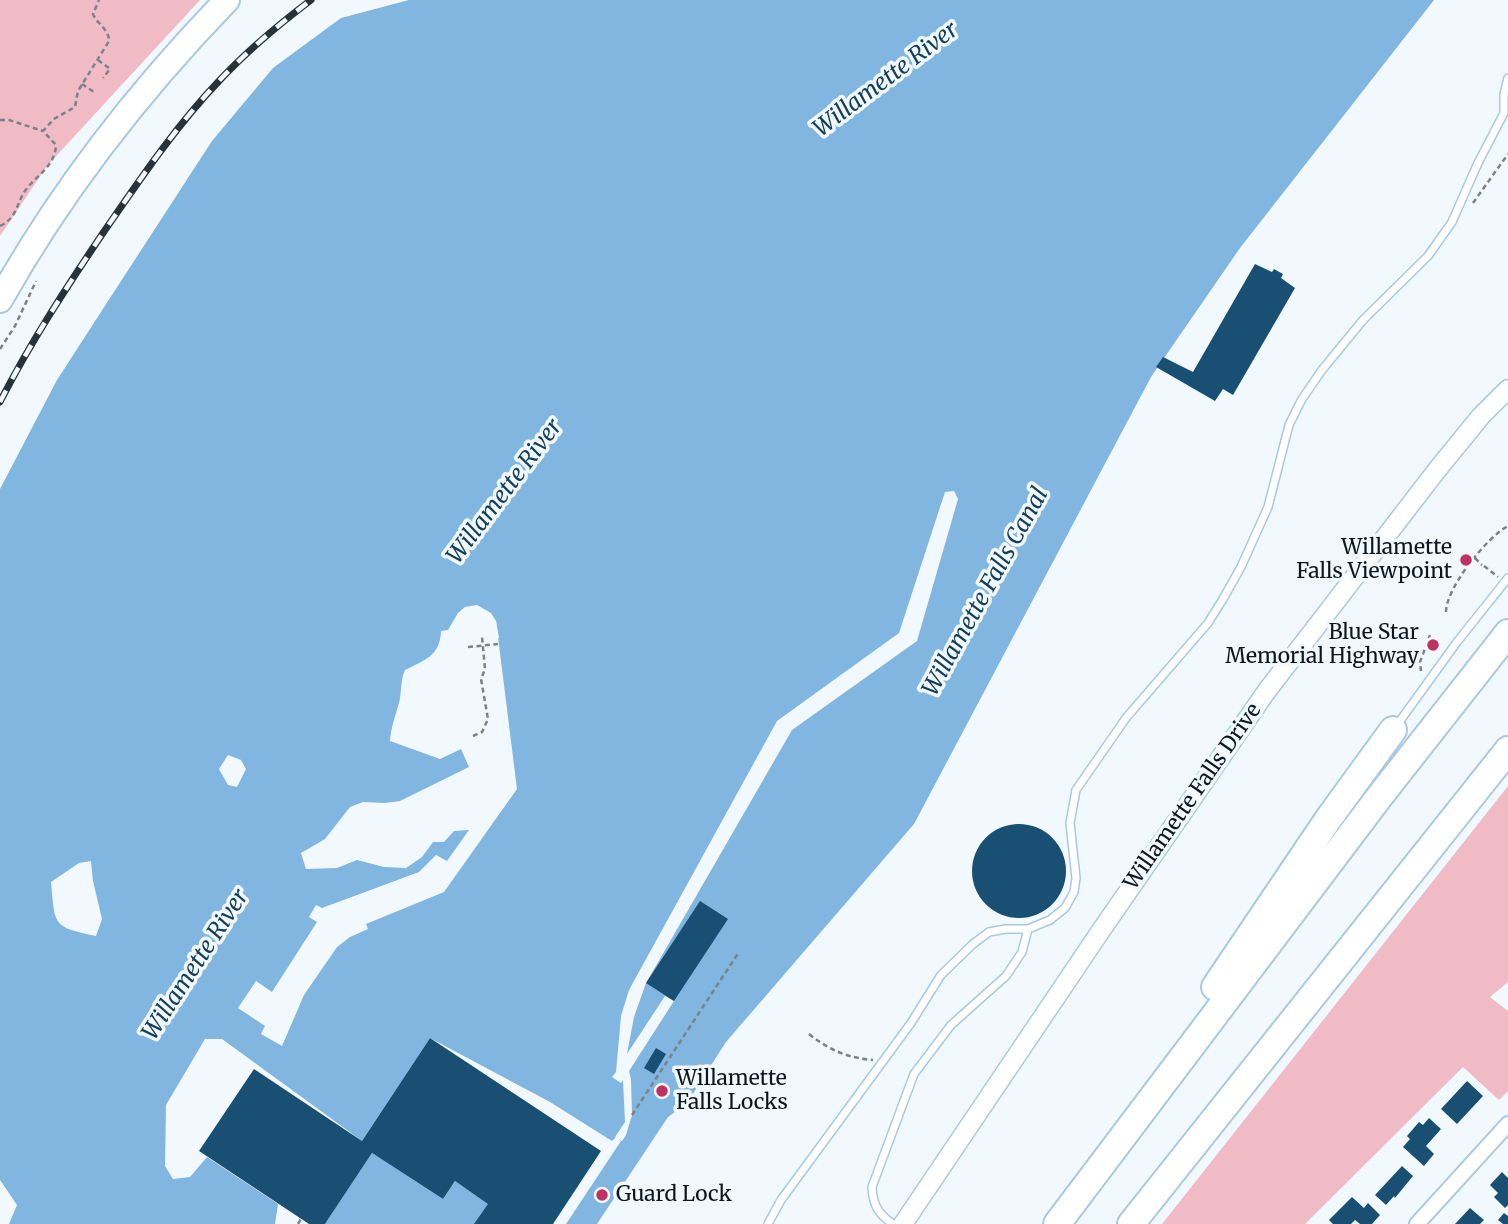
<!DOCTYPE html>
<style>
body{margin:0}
canvas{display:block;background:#f2f9fe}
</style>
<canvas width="1508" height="1224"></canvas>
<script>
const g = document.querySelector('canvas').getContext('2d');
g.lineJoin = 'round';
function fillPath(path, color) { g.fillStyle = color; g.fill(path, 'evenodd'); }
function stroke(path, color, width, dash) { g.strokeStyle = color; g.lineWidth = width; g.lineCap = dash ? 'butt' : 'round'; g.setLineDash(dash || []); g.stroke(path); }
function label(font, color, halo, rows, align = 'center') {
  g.font = font + ' Merriweather,serif'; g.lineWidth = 7; g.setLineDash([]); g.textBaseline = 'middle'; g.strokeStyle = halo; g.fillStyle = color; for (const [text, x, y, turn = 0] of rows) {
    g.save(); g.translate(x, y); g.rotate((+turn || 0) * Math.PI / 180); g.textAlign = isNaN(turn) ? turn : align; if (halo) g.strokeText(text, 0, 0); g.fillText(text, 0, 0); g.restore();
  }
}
fillPath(new Path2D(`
 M0,0H200L47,166L0,236Z
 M1508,786V982L1490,997L1508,1011V1091L1499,1100L1463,1067L1305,1224H1162Z`), '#f0bbc5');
fillPath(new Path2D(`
 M409,0H1434L1240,248L1151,377L914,824L726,1042L687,1103L668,1117L597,1224H566L621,1141L616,1137L612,1141L550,1102L430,1038L362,1141L222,1039H205L166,1105L165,1166L173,1179L190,1177L207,1157L278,1204L275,1224H9L17,1205L0,1180V489L57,380L110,298L212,141L273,68L341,18ZM477,605L496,621L517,789L444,892L366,924L368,929L350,937L337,947L304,995L282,1046L261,1034L265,1026L238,1008L256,981L272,992L317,922L309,917L316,905L322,908L419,872L436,855L447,861L469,830L454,831L444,842H433L422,857L406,868L384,867L357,860L337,868L306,869L301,853L325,839L350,807L363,802L385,803L400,801L469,767L461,749L440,759L390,741C391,727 395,717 399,703C402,692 400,681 405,670C425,660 440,656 441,631L448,630L458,613ZM228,755L241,760L246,769L237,787L228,785L219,769ZM91,861L93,881L102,919L96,936C52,927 55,925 51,882L79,863Z
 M372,1153L443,1199L455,1181L489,1204L475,1224H325Z`), '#80b6df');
fillPath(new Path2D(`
 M954,491L958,499L917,641L792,730L646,983L634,1017L627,1054L665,996L674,1001L629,1071L631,1079L632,1115L626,1135L622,1141L615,1137L625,1122L623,1080L621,1083L612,1077L616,1072L621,1016L629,990L777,721L899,633L945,492Z
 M477,605L491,613L496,621L499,638L496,637L493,622L488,615L476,608L467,610L460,616L451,631L458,613L465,607Z`), '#f2f9fe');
fillPath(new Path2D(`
 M1255,264L1272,272L1274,269L1283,274L1281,278L1295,288L1233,395L1223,389L1215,401L1156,367L1163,357L1193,372Z
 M972 871a47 47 0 1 1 94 0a47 47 0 1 1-94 0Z
 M700,901L728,919L674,1001L646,983Z
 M430,1038L601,1151L553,1224H474L488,1204L455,1181L443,1199L372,1153L325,1224H309L199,1151L254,1069L362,1141Z
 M656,1048L666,1054L654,1074L644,1068Z
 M1467,1081L1483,1096L1457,1124L1441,1109Z
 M1429,1118L1441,1129L1426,1146L1434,1154L1424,1166L1403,1147L1410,1139L1407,1136L1419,1122L1423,1125Z
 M1402,1166L1413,1176L1395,1198L1394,1196L1386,1205L1375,1195Z
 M1502,1172L1508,1178V1205L1505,1208L1494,1197L1498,1193L1490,1185Z
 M1352,1197L1364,1208L1368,1203L1380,1215L1372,1224H1360L1355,1220L1351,1224H1333L1329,1220Z
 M1470,1208L1484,1220L1480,1224H1455Z
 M1504,1213L1508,1216V1224H1503L1498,1220Z`), '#184f73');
const service = new Path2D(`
 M1397,725L1457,642L1508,578
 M768,1224L781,1200L911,1023L941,975L973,944L989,932L1006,929H1028L1050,920L1065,908L1074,892L1076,878L1070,823L1076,790L1126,718L1208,623L1223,599L1241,567L1268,507L1289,425L1302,399L1322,370L1363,320L1428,256L1452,222L1478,163L1504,113V94L1508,78
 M893,1224C878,1214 873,1205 872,1187L914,1074L951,1025L1006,976L1022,952L1028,929`);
const minor = new Path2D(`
 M1417,1224L1508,1124`);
const tertiary = new Path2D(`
 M903,1224L1100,932L1266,692L1437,470L1481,416L1508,389`);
const trunk = new Path2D(`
 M0,300C61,191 140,90 227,0`);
const motorway = new Path2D(`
 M1215,987L1329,818L1393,730
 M1057,1224L1380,796L1508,633
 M1131,1224L1508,750`);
stroke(service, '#aac9e0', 10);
stroke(minor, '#aac9e0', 18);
stroke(tertiary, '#aac9e0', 21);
stroke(trunk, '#aac9e0', 28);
stroke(motorway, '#aac9e0', 30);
stroke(new Path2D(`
 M98,60L110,69L103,78
 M82,84L94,92
 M0,120H9L43,131
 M1473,203L1508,154
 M0,226C18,217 16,204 25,191C36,175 55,167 56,145L43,131L54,119L75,107L78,91L109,41C109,29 97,24 93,14L99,0
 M0,349L15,326L36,281
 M1475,558L1482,565
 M1484,566L1498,577
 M1446,612C1446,588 1487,537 1508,526
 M468,647L498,644
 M1421,671L1420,662L1430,635
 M473,736L482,732L488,719L481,679L485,669L482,637
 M809,1034C829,1050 848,1058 873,1060
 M632,1115L739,952
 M298,1224L301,1219`), '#7a838a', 2.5, [5, 3.5]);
stroke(service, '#fff', 7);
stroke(minor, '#fff', 14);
stroke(tertiary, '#fff', 18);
stroke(trunk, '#fff', 24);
stroke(motorway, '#fff', 26);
const rail = new Path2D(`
 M0,402C30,343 66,288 103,233C139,181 175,127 219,81C247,51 278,25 311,0`);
stroke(rail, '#27323a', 7);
stroke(rail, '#f2f9fe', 4.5, [13]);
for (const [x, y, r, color] of [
 [1466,560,7,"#bf3161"],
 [1433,645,7,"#bf3161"],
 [662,1091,7,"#bf3161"],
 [602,1195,7,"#bf3161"]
]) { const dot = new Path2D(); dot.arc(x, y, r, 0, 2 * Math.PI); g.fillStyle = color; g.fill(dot); stroke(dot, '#f2f9fe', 2.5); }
label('21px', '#0b161f', '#f2f9fe', [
 ["Willamette",1452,548],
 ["Falls Viewpoint",1452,572],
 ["Blue Star",1419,633],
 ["Memorial Highway",1419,657],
 ["Willamette",676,1079,"left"],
 ["Falls Locks",676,1103,"left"],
 ["Guard Lock",616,1195,"left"]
], 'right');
label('21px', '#0b161f', '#f2f9fe', [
 ["Willamette Falls Drive",1193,797,-55]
]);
label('italic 23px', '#133e5a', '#f2f9fe', [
 ["Willamette River",886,80,-37],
 ["Willamette River",505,492,-53],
 ["Willamette Falls Canal",986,592,-61],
 ["Willamette River",196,965,-57]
]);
</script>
